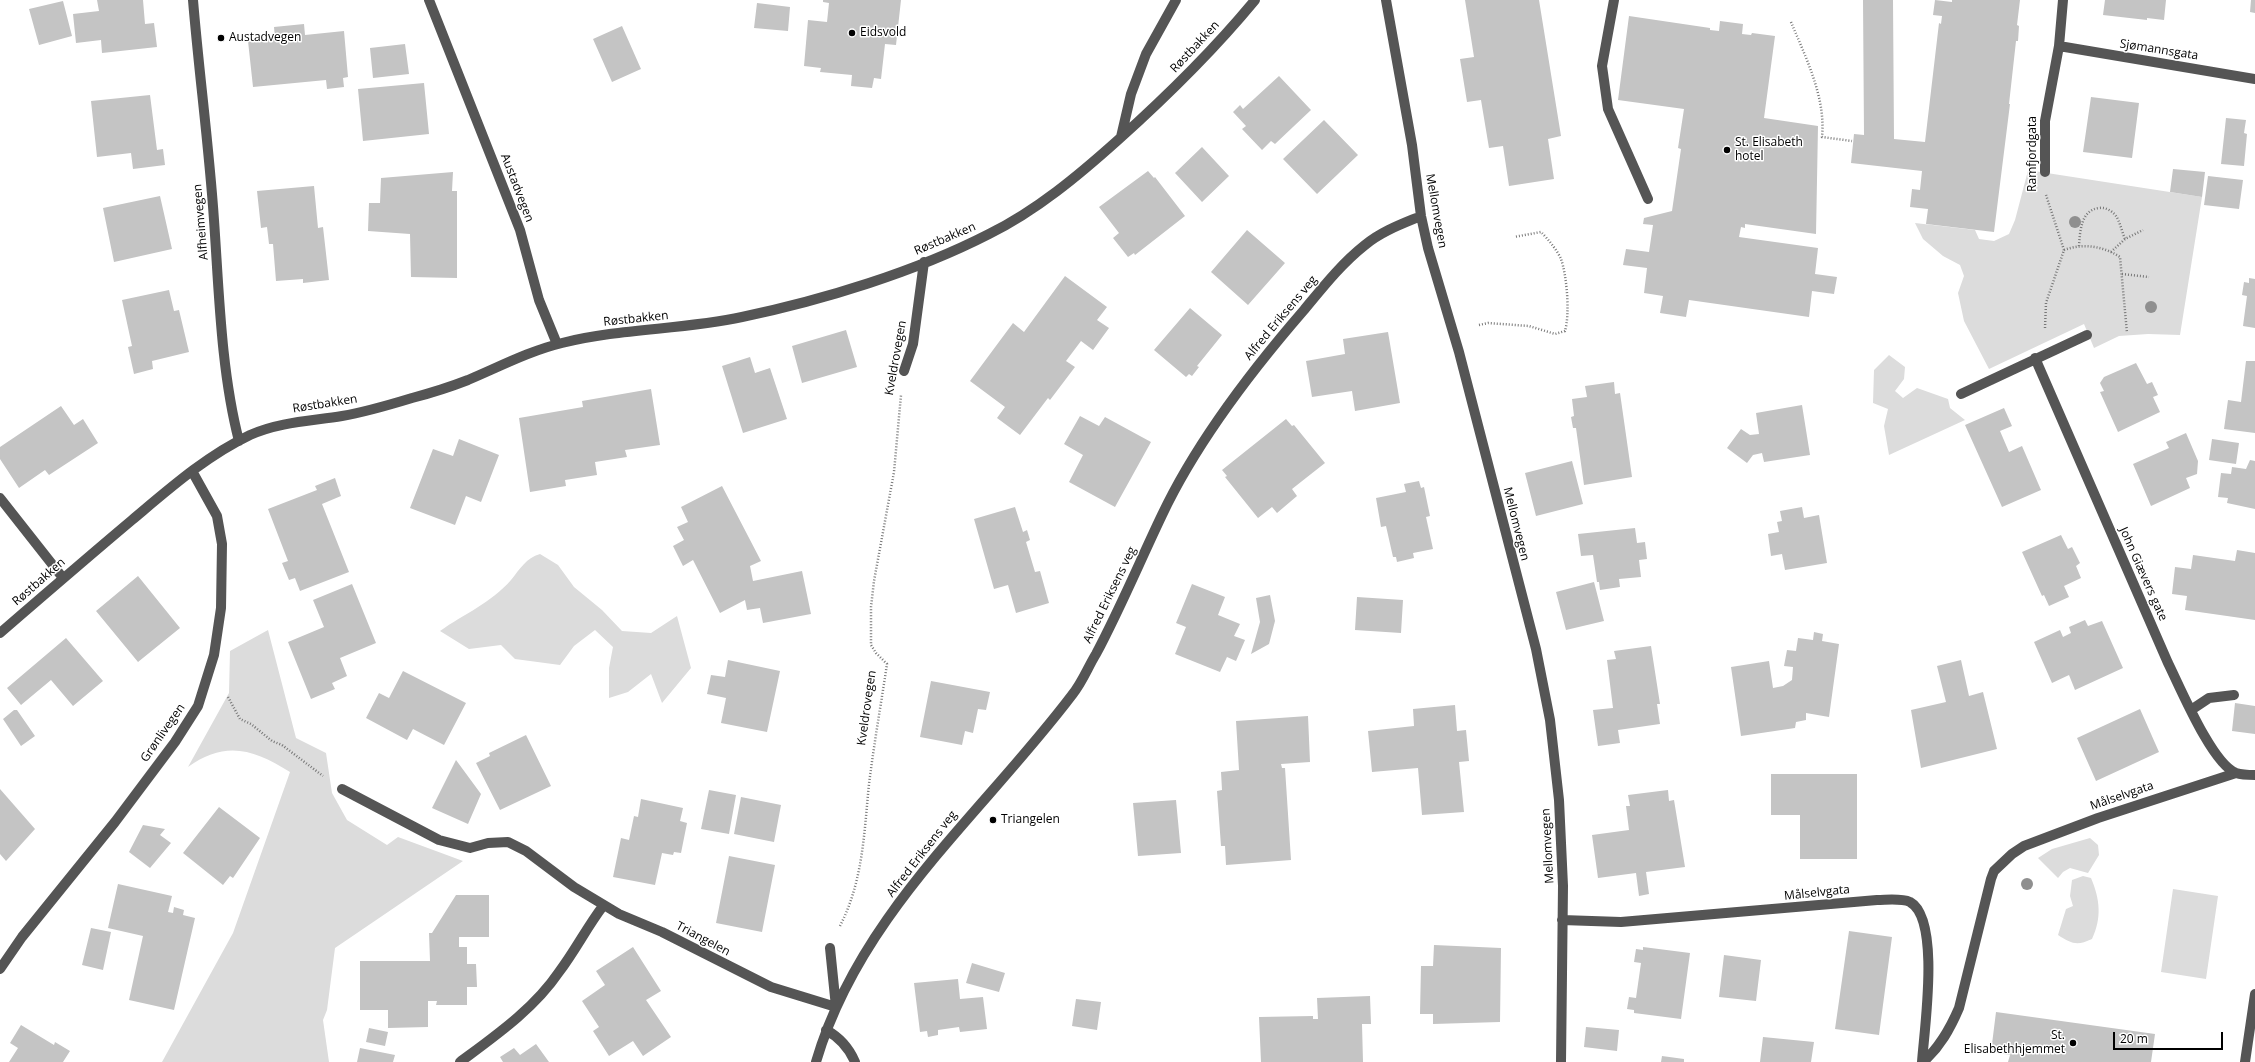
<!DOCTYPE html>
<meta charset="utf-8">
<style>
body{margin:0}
#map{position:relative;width:2255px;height:1062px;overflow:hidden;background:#fff;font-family:"Open Sans",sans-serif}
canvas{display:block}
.scale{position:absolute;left:2113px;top:1032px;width:110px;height:18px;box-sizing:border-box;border:2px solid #000;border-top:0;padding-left:5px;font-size:12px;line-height:14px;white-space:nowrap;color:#000;-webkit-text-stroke:3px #fff;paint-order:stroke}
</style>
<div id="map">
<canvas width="2255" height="1062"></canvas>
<div class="scale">20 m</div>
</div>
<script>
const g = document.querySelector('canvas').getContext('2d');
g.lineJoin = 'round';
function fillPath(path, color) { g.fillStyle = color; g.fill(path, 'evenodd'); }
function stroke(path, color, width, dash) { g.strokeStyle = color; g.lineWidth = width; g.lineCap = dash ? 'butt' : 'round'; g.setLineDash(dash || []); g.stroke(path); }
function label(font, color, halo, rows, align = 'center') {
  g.font = font + ' "Open Sans",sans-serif'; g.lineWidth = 3; g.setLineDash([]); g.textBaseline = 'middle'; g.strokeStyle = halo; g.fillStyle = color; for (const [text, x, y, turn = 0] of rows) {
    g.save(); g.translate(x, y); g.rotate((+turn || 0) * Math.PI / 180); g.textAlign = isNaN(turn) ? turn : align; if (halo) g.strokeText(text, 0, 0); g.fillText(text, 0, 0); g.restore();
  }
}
fillPath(new Path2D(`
 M2030,163L2034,171L2202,197L2180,335L2148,334L2119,336L2094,348L2084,324L1989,369L1964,321L1958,293L1964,276L1960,265L1943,256L1923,239L1915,223L1975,230L1979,239L1994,241L2009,234L2015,220Z
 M1889,355L1905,367L1904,379L1895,391L1903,398L1917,388L1948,399L1950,408L1965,420L1889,455L1884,426L1888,409L1873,403L1874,370Z
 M540,554L558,565L574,587L602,610L622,631L651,633L677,616L691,668L662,703L651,674L628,692L609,698V668L613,647L595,630L574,646L560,665L515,659L501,645L469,649L440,631C464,614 491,603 511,580C520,569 526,558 540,554Z
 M268,630L296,738L326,753L332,793L347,820L387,845L398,837L463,861L335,948L327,1010L323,1020L329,1062H162L233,933L290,772C254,749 225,740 188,767L229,693L230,651Z
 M2090,838L2098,845L2099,855L2088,873L2070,868L2063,872L2058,878L2038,858L2052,849Z
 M2083,876L2091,878C2100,899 2102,918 2092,939C2077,946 2072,944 2058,935L2066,909L2073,906L2070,896L2072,880Z
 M2173,889L2218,896L2206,979L2161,972Z`), '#dcdcdc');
fillPath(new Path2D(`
 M97,0H143L145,24L154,23L157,47L102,53L101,40L76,43L73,14L99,11Z
 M823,0H901L896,45L885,44L881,79L874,78L872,88L851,86L852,75L820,72L821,68L804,66L808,20L827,22L829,3L823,2Z
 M1465,0H1539L1561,136L1548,139L1554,179L1509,186L1503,146L1489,148L1481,100L1467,102L1460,59L1474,57Z
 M1863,0H1893L1894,139L1925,142L1939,23L1941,24L1942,16L1933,15L1935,0L1952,2V0H2020L2017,25L2019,26L2018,41H2016L2009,104H2010L1994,232L1926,224L1928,209L1910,207L1912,189L1920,190L1922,171L1851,163L1854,134L1864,135Z
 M2105,0H2166L2164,20L2147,18V20L2103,15Z
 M2251,0H2255V13L2250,12Z
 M63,1L72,36L39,45L29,9Z
 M757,3L790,7L788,31L754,28Z
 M1629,16L1710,28V30L1719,31L1720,21L1743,24L1742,34L1751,35L1752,33L1775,36L1764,118L1818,126L1816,234L1745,224V228L1741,227L1739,237L1818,248L1815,274L1837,277L1834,294L1812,291L1809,317L1689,300L1686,317L1660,313L1663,296L1644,293L1647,268L1623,265L1626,249L1649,252L1653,225L1643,224L1644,218L1672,211L1681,149L1678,148L1684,109L1618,100Z
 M304,24L305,35L344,31L348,77L343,78L344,87L327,89L326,80L253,87L248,41L275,38L274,27Z
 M622,26L641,69L612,82L593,39Z
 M405,44L409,74L373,78L370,48Z
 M1279,76L1311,110L1275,144L1271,141L1262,150L1242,129L1246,126L1233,112L1240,105L1243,109Z
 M424,83L429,134L363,141L358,89Z
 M150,95L157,150L163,149L165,165L133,169L131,153L97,157L91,101Z
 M2091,97L2139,103L2132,158L2083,152Z
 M2226,118L2246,120L2244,133L2247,134L2244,166L2221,164Z
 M1324,120L1358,155L1317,194L1283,159Z
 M1202,147L1229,176L1202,202L1175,173Z
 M2173,169L2205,172L2202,197L2170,192Z
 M1148,171L1154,178L1155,177L1185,216L1135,255L1134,253L1128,257L1113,238L1119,233L1099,207Z
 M453,172L452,191H457V278L411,277L410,234L368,231L369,203H380L381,178Z
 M2208,176L2243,180L2239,209L2204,205Z
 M314,186L318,228L323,227L329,280L303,283V279L276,281L273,244H269L267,227L261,228L257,191Z
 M160,196L172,249L114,262L103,208Z
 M1247,230L1285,263L1248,305L1211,272Z
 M1065,276L1107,307L1097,320L1109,328L1093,350L1081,341L1066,361L1075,367L1050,400L1048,398L1020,435L997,418L1005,407L970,381L1013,323L1024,332Z
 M2249,278L2255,279V328L2243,326L2247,296L2242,295L2244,282L2249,283Z
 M169,290L174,311L179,310L189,352L152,361L153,369L134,374L128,347L132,346L122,300Z
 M1190,308L1222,335L1197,366L1199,367L1192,376L1189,374L1186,377L1154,350Z
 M846,330L857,367L802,383L792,346Z
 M1388,332L1400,403L1355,411L1352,391L1312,397L1306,361L1345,354L1343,339Z
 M750,357L755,373L770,368L787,419L743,433L722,366Z
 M2246,361H2255V433L2224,429L2228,400L2241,402Z
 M2136,363L2147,384L2152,382L2158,395L2153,397L2160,412L2118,432L2100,392L2104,391L2100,383L2104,377Z
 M1614,382L1615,394L1620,393L1632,477L1584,485L1576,428H1573L1571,417L1574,416L1572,399L1587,397L1585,386Z
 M651,389L660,445L625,450L627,457L595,462L597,475L565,480L566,486L530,492L519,418L583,407L582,401Z
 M1802,405L1810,455L1764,462L1762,453L1753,455L1747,463L1727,448L1741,429L1750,435L1759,434L1756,413Z
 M61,406L74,425L83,419L98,443L49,475L45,470L19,488L0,459V447Z
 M2004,408L2012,426L2000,431L2009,452L2022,446L2041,490L2002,507L1965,425Z
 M1080,416L1099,426L1105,417L1151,442L1115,507L1069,482L1083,455L1064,444Z
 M1286,419L1292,426L1294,425L1325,463L1292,489L1297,496L1277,513L1272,507L1258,518L1225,477L1227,476L1222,470Z
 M2186,433L2198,461L2197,474L2186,478L2190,488L2151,506L2133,464L2169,448L2166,442Z
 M459,439L499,455L481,502L466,496L455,525L410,508L433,449L453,456Z
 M2212,439L2239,443L2236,464L2209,460Z
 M2250,460L2255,461V509L2227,503L2228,498L2218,497L2221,473L2231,474L2232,467L2246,469Z
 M1572,461L1583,504L1536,516L1525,473Z
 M335,478L341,496L322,504L349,572L300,591L295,578L289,580L282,563L288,561L268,509L317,490L315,486Z
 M1419,481L1421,488L1424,487L1430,516L1426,517L1433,549L1413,553L1414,558L1397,562L1396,557H1393L1386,526L1381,527L1376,498L1406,492L1404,484Z
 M722,486L761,561L750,566L753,581L802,571L811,614L763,623L760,608L747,610L745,600L720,613L693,560L683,566L673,546L684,540L677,527L688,522L681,507Z
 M1015,507L1023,532L1027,530L1030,540L1026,542L1035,572L1040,571L1049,603L1016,613L1008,585L994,589L974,519Z
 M1802,507L1804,518L1819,515L1827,563L1785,570L1782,554L1771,556L1768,534L1779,532L1777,522L1782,521L1780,511Z
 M1635,528L1637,543L1645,542L1647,559L1639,560L1641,577L1619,579L1620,587L1600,590L1599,582H1597L1593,555L1581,556L1578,534Z
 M2061,535L2068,549L2072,547L2080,563L2076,566L2081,578L2064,586L2069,597L2049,606L2044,595L2042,596L2022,552Z
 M2237,550L2255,553V620L2185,610L2187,596L2172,594L2175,567L2191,569L2193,555L2235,561Z
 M138,576L180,628L138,662L96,611Z
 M1594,582L1604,621L1566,630L1556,592Z
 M352,584L376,643L340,658L347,676L332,683L335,689L311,699L288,642L324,627L313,600Z
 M1192,584L1225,597L1218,615L1240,624L1234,636L1245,640L1236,661L1227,657L1220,672L1175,654L1186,627L1176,623Z
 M1270,595L1275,621L1269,644L1251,654L1260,622L1256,598Z
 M1357,597L1403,600L1401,633L1355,630Z
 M2085,620L2088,626L2102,621L2123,668L2075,690L2069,675L2052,683L2034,642L2060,630L2063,637L2071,633L2069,627Z
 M1814,632L1823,634L1822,641L1839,644L1829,717L1806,713V720L1796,722L1795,728L1741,736L1731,667L1769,661L1773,688L1783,686L1792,680L1793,667L1784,666L1787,650L1796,651L1798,638L1813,640Z
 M66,638L103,681L73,706L51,680L21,705L7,688Z
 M1651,646L1660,704H1657L1660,724L1618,730L1620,743L1598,746L1593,710L1613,708L1607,660L1616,659L1614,651Z
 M728,660L780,671L767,732L721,723L726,698L707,694L711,675L725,677Z
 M1961,660L1969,696L1983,692L1997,749L1921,768L1911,710L1946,702L1937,666Z
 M403,671L466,703L444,745L413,729L407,740L366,718L379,693L389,698Z
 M931,681L990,692L986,710L978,709L973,733L965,731L962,745L920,737Z
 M2235,703L2255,706V734L2232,731Z
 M1455,705L1457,731L1466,730L1469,761L1459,762L1464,812L1422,815L1418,768L1372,772L1368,731L1414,726L1413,709Z
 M2140,709L2159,752L2096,781L2077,738Z
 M14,710H17L35,736L21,746L3,719Z
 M1308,716L1310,762L1281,764L1282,768H1285L1291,860L1226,865L1225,846H1221L1217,791L1222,790L1221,772L1239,770L1236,721Z
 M526,735L551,786L500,810L476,763L490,756L489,753Z
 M456,760L481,794L468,824L432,808Z
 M1771,774H1857V859H1800V815H1771Z
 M0,789L35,829L6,861L0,854Z
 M709,790L736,795L729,834L701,829Z
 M1668,790L1669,801L1674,800L1685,867L1646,872L1649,894L1639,896L1636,873L1598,878L1592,835L1629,830L1626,806H1630L1628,795Z
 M741,797L781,805L774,842L734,834Z
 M641,799L683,808L680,821L687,823L681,853L674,852L673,855L662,853L655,885L613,877L621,838L629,840L634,816L638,817Z
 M1176,800L1181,853L1138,856L1133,803Z
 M219,807L260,838L233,878L230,876L223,885L183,853Z
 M143,825L165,829L160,835L171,843L150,868L129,852Z
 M729,856L775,865L762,932L716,923Z
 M118,884L172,896L168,912L173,913L174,907L184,910L183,915L195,918L174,1010L129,1000L143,936L108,928Z
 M456,895H489V937H459V947H467V964H476L477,987H467V1005H436L437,1001H428V1027L388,1028V1010H360V961H430L429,933H432Z
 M91,928L111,932L103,970L82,965Z
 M1849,931L1892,937L1879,1035L1835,1029Z
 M1434,945L1501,948L1500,1022L1433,1024V1014H1420L1421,966H1433Z
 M633,947L661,991L646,1000L671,1037L643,1056L633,1041L609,1056L593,1031L599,1027L582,1001L605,985L596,971Z
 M1643,947L1690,953L1681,1019L1634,1013V1010L1627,1009L1629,997L1636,998L1641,963L1634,962L1636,949L1643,950Z
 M1724,955L1761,960L1756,1001L1719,997Z
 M972,963L1005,973L999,992L966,983Z
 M958,979L960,999L983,997L987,1029L960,1032L959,1027L938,1030V1035L928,1037L927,1031L920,1032L914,983Z
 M1370,996L1371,1024H1362L1363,1062H1261L1259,1017L1313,1016V1019H1318L1317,998Z
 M1076,999L1101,1002L1097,1030L1072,1026Z
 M1996,1012L2155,1034L2151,1062H2008L2010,1055L1991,1052Z
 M21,1025L54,1045L55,1042L70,1051L63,1062H9L18,1048L10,1043Z
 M1586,1027L1619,1030L1617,1051L1584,1047Z
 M369,1028L388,1032L385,1046L366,1042Z
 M1763,1037L1814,1042L1811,1062H1760Z
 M536,1044L549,1062H503L500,1057L514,1048L520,1055Z
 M360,1048L395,1055L393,1062H357Z
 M1662,1056L1684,1059V1062H1661Z`), '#c4c4c4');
stroke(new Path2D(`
 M1791,22C1806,58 1826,98 1822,137L1852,141
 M2079,246C2080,231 2081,210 2099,208C2106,207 2112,211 2116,216C2120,222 2122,232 2125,239
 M2064,250C2083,243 2103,246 2120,257L2127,333
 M2111,252L2125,239L2143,230
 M2122,274L2149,277
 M1479,325L1488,323L1529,326L1555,334L1565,331C1570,314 1567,276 1561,259C1557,250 1548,239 1541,232L1514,237
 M2045,328L2046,303L2064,250L2046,195
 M228,697L240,719L251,724L272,741L282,745L323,776
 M840,926C863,881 864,834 869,784C874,744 881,704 887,664L876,653L871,645V607L874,581L894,472L901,395`), '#777', 2.5, [1, 2]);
stroke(new Path2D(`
 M193,0C199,73 209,146 214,220C219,291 221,372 239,441
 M429,0L520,230L539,300L557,344
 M1386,0L1412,145L1421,216L1428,248L1459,352L1536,649L1550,720L1559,800L1563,886L1561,1062
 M1614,0L1602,66L1608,109L1648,199
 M2059,46L2255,79
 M1121,137L1131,94L1146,54L1176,0
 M2045,172V121L2059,46L2063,0
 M2035,358L2168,663C2180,687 2212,764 2236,773C2242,775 2249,775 2255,775
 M904,371L913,344L924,262
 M1961,394L2087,335
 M0,498L63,578
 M0,633C44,595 88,557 132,520C169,489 206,456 250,435C279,422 311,421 342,416C366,412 389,405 412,398C431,393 450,387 468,380C499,367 529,351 562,343C621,328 683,330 742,317C823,300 915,272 989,234C1036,211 1079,175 1118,140C1167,96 1213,51 1255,0
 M2191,710L2209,698L2234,695
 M342,789L439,840L470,848L488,843L508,842L526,851L574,887L619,914L662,932L771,987L836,1007
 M1562,920L1621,922L1877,900C1887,900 1901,898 1910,902C1941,919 1924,1031 1922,1062
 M830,948L836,1007
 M0,969L22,937L115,822L175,742L198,706L214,655L221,608L222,544L217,516L192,471
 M826,1030C839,1037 849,1048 855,1062
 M460,1062C495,1036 534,1009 559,972C575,951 587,927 603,906
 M816,1062C859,914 982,814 1072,695C1082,683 1088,667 1096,654C1120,609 1140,561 1162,515C1196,443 1252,370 1304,310C1323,287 1341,264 1365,245C1382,231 1402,224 1421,216
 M1923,1062C1940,1047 1950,1029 1959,1008L1991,879L1994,871L2012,854L2024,846L2098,818L2236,773
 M2245,1062L2255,994`), '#555', 10);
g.fillStyle = '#8f8f8f';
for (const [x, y] of [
 [2075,222],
 [2151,307],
 [2027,884]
]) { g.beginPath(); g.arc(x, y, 6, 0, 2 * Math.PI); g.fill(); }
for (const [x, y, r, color] of [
 [852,33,4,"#000"],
 [221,38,4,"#000"],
 [1727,150,4,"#000"],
 [993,820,4,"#000"],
 [2073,1043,4,"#000"]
]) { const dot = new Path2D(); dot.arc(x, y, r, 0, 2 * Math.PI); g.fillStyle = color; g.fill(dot); stroke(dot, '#fff', 1.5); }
label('12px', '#000', '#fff', [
 ["Eidsvold",860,33],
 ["Austadvegen",229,38],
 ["St. Elisabeth",1735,143],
 ["hotel",1735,157],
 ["Triangelen",1001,820],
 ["St.",2065,1036,"right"],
 ["Elisabethhjemmet",2065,1050,"right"]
], 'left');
label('12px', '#000', '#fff', [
 ["Røstbakken",1195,47,-47],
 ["Sjømannsgata",2159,50,9],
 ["Ramfjordgata",2033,154,-90],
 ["Austadvegen",517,188,69],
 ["Mellomvegen",1436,211,80],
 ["Alfheimvegen",201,222,-95],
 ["Røstbakken",945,239,-23],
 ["Alfred Eriksens veg",1281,318,-50],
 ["Røstbakken",636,319,-6],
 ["Kveldrovegen",896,358,-80],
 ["Røstbakken",325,404,-9],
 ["Mellomvegen",1516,524,76],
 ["John Giævers gate",2143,574,66],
 ["Røstbakken",39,582,-41],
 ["Alfred Eriksens veg",1110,595,-64],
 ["Kveldrovegen",867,708,-82],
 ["Grønlivegen",163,733,-55],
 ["Målselvgata",2122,796,-19],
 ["Mellomvegen",1548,846,-93],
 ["Alfred Eriksens veg",922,854,-52],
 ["Målselvgata",1817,893,-6],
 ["Triangelen",703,939,28]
]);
</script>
